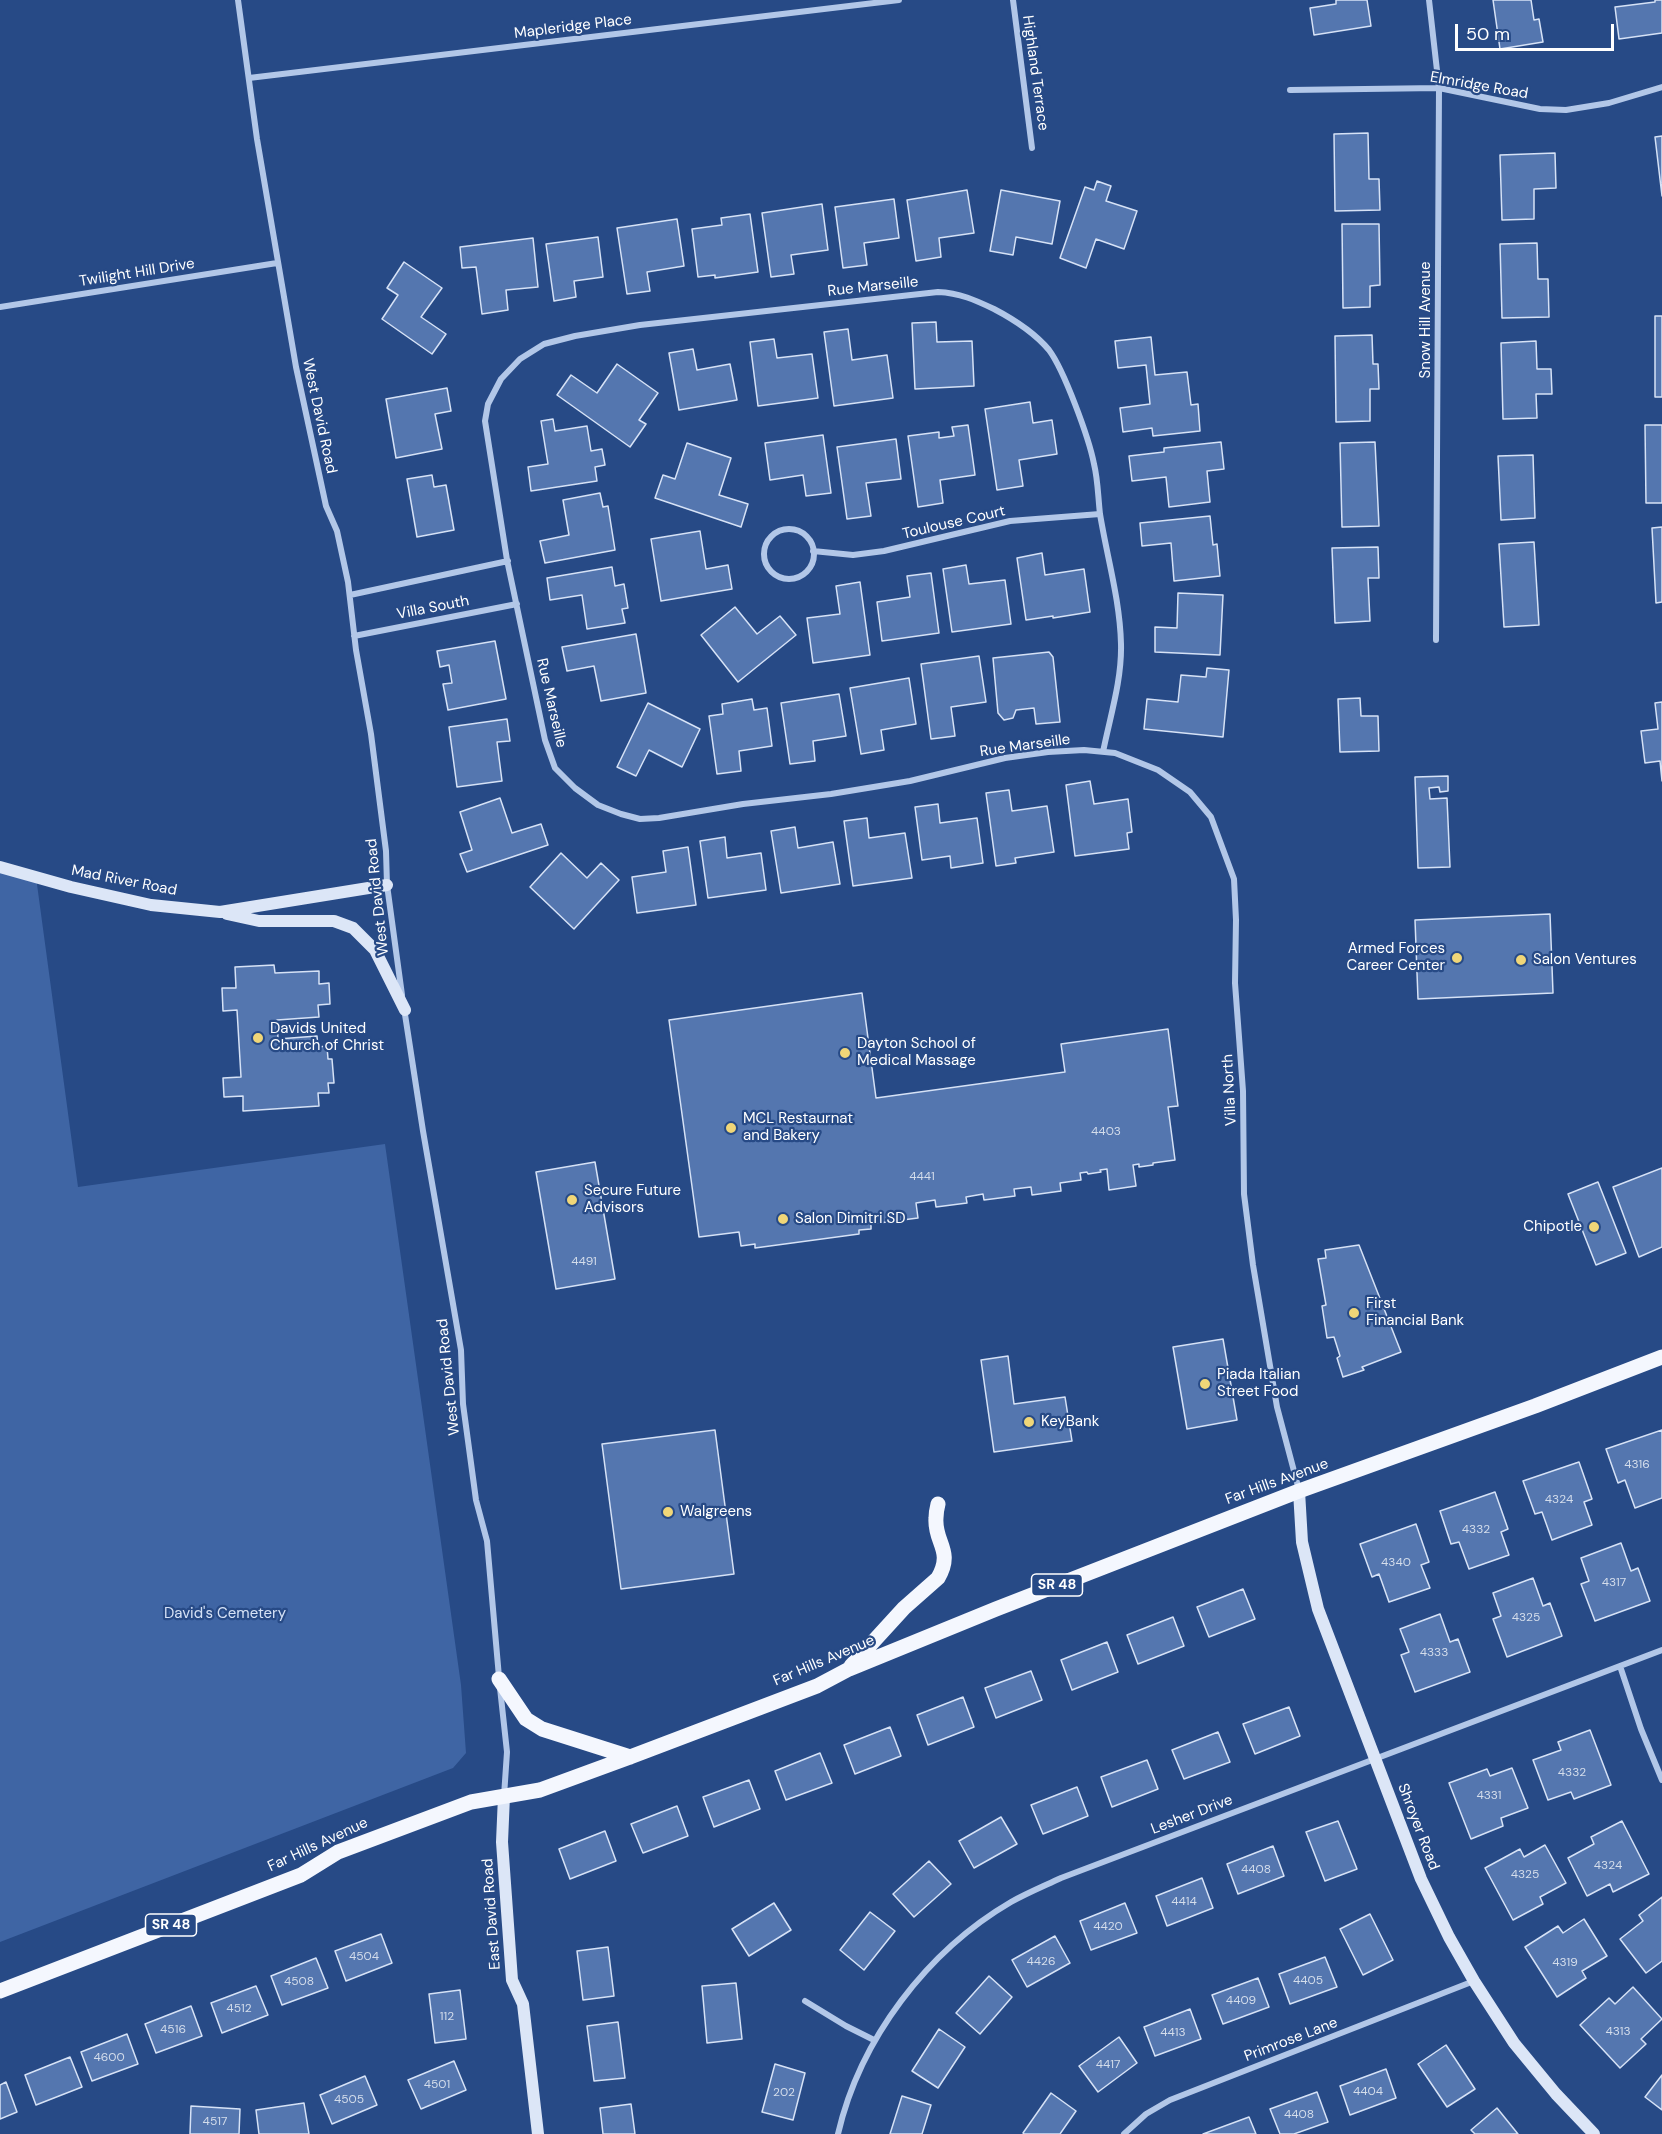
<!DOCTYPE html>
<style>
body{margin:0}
#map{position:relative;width:1662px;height:2134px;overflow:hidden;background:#274a86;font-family:"DM Sans",sans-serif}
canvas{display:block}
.scale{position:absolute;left:1455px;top:24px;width:159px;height:27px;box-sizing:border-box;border:3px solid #fff;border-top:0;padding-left:8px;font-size:18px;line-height:21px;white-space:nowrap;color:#fff;-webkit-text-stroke:4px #274a86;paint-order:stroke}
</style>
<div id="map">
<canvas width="1662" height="2134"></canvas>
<div class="scale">50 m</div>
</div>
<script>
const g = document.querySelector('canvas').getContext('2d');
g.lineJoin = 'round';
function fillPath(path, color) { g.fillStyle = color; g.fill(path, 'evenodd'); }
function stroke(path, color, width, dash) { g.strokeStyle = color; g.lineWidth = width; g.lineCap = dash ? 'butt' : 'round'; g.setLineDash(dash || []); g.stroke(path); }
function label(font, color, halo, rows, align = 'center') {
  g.font = font + ' "DM Sans",sans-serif'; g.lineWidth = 4.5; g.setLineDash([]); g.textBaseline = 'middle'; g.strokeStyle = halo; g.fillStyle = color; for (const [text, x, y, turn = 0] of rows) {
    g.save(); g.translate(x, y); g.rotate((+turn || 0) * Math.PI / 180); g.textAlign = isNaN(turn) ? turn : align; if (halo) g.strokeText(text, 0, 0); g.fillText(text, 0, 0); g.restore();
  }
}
fillPath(new Path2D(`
 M0,867L36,877L78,1187L385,1144L461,1685L466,1753L453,1768L0,1942Z`), '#3f65a4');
const building = new Path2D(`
 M1336,0H1367L1371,26L1314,35L1310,8L1336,4Z
 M1493,0H1531L1534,20L1539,19L1543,42L1500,49Z
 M1655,0H1662V33L1619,39L1615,7L1655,2Z
 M1368,133L1369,179H1379L1380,210L1335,211L1334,134Z
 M1662,136V196L1655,137Z
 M1555,153L1556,188L1534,189V219L1502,220L1500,155Z
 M1097,181L1111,186L1106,201L1137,211L1124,249L1096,239L1086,268L1060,258L1085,187L1094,190Z
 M967,190L974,233L939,238L941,257L916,261L907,200Z
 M1001,190L1060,201L1052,244L1016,237L1013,255L990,251Z
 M894,199L899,238L864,243L867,265L843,268L835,207Z
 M822,204L828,250L791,255L794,274L771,277L762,213Z
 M750,214L758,272L715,278V275L698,277L692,229L722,225L721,218Z
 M677,219L684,266L647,272L650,291L627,294L617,228Z
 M1342,224H1379L1380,285L1370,286V307L1343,308Z
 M598,237L603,277L574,281L576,297L554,301L546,244Z
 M533,238L538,287L506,290L508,310L482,314L476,267L462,268L460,247Z
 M1537,243L1538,279H1548L1549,317L1502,318L1500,244Z
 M404,262L442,288L421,317L446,334L432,354L382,319L398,295L387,288Z
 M1655,316H1662V397H1655Z
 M936,322L937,342L972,341L974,386L915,389L912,323Z
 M848,329L852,360L887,355L893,398L834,406L824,332Z
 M1372,335L1373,364H1378L1379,389H1370V421L1336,422L1335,336Z
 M1151,337L1155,375L1187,372L1191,405L1198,404L1200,431L1153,436L1152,428L1123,432L1120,408L1150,404L1146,365L1118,368L1115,341Z
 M774,339L777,358L812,354L818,398L758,406L750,342Z
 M1536,341L1537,369H1551L1552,394H1536L1537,418L1503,419L1501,343Z
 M693,349L697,370L730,364L737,400L679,410L669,353Z
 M617,364L658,393L639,420L646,424L630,447L557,395L571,375L597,393Z
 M447,388L451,411L435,414L442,449L396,458L386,399Z
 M1030,402L1033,423L1052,420L1057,454L1019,460L1023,486L997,490L985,409Z
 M553,419L555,431L587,426L591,451L602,449L605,465L595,467L597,481L531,491L528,467L548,464L541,421Z
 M968,425L975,475L940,480L943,503L918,507L908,436L939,432V438L954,436L952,427Z
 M1645,425H1662V503H1646Z
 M823,435L831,493L806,496L803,475L770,480L765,443Z
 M896,439L901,479L866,483L871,516L847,519L837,447Z
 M1221,442L1224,469L1207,471L1210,502L1169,507L1166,477L1132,481L1129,456L1164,452V448Z
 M1375,442L1379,526L1342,527L1340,443Z
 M687,443L731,458L719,495L748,504L741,527L655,498L663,475L675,479Z
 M1533,455L1535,518L1501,520L1498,456Z
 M432,475L434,487L446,485L454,530L417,537L407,479Z
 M600,493L603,507L608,506L615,550L545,563L540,541L569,535L563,500Z
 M1210,516L1213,545L1217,544L1220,576L1174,581L1171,543L1142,546L1140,523Z
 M1662,527V602L1656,603L1652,528Z
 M700,531L706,569L728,565L732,589L661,601L651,539Z
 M1534,542L1539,625L1504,627L1499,544Z
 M1378,547L1379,578H1368L1370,621L1335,623L1332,548Z
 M1042,553L1045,575L1084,569L1090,612L1053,618V616L1026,620L1017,558Z
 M966,565L969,584L1005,580L1011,624L952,632L943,569Z
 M612,567L615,586L624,584L628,608L622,609L625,623L587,629L582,595L550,600L547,578Z
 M931,573L939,633L882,641L877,602L910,597L907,576Z
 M860,582L870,655L813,663L807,618L840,614L836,586Z
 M1178,593L1223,595L1220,655L1155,652V627L1177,628Z
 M735,607L757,634L780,616L796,635L738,682L701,635Z
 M636,634L646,693L601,701L594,666L567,671L562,647Z
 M495,641L506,699L448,710L443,684L452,683L449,665L440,667L437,651Z
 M1049,652L1053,657L1060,722L1036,724L1034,708L1016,710L1013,718L1004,720L998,713L993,658Z
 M979,656L986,702L951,707L955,736L931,739L921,664Z
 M1207,668L1229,670L1223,737L1144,729L1147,699L1178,702L1181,675L1206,677Z
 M909,678L916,724L881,730L884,750L861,754L850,688Z
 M839,694L846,736L813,741L815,761L790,764L781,703Z
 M1360,698L1361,716H1378L1379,751L1340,752L1338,699Z
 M752,699L754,710L767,708L772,746L739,751L741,771L717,774L709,716L723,714L722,704Z
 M1662,702V781L1660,761L1645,763L1641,731L1658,729L1655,703Z
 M648,703L700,729L682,767L649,750L636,776L617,767Z
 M507,719L510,741L497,742L502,781L457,787L449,727Z
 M1448,776V791L1440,792L1439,787L1429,788L1430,799L1447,798L1450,867L1418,868L1415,777Z
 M1090,781L1094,804L1128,799L1132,832L1127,833L1129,849L1075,856L1066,785Z
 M1009,790L1012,811L1047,806L1054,852L1015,858L1016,863L996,866L986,793Z
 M500,798L512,833L541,824L548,845L467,872L460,854L472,850L460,812Z
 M938,804L940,823L977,818L983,863L951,868L950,856L922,860L915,807Z
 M867,818L869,838L905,833L912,878L853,886L844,821Z
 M795,827L798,848L833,842L840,884L781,893L771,831Z
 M725,837L727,858L761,853L766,890L708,898L700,841Z
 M688,847L696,905L637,913L632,877L666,872L663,851Z
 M561,853L587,878L601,863L619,880L574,929L530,887Z
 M1550,914L1553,993L1418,999L1415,920Z
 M274,965L275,973L319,971V984L329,983L330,1004L318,1005L319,1017L277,1020L278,1039L317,1036L318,1047L327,1046L328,1059H332L334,1083H328L329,1093H318L319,1106L243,1111V1096L224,1097L223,1078L241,1077L237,1010L223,1011L222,988H236L235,967Z
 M862,993L876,1098L1065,1072L1061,1044L1168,1029L1178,1106L1168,1107L1175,1160L1153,1163V1165L1139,1167V1164L1133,1165L1136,1186L1109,1190L1107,1169L1100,1170L1101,1172L1088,1174L1087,1172L1080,1173L1081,1180L1060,1183L1061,1191L1032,1195L1031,1187L1014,1189L1015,1196L984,1200L983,1194L966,1197L967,1203L936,1207L935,1200L916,1203L918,1218L871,1224V1229L859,1230V1234L755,1248V1244L741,1246L739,1232L699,1237L669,1020Z
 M595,1162L615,1279L556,1289L536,1172Z
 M1662,1168V1247L1639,1257L1613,1187Z
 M1598,1182L1626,1253L1596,1265L1568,1194Z
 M1359,1245L1401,1352L1362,1367L1364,1370L1343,1377L1337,1358L1340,1356L1334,1337L1327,1338L1322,1306L1326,1305L1318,1259L1326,1258L1325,1250Z
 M1223,1339L1237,1420L1187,1429L1173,1347Z
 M1008,1356L1014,1404L1065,1397L1072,1441L994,1452L981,1360Z
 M715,1430L734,1574L621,1589L602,1444Z
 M1662,1430V1498L1635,1508L1625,1480L1618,1483L1606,1449Z
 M1579,1462L1592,1499L1584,1502L1592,1525L1552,1540L1542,1512L1535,1514L1523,1481Z
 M1495,1492L1508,1529L1501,1532L1509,1555L1469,1569L1459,1542L1451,1544L1440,1511Z
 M1416,1524L1429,1562L1421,1565L1430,1588L1389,1602L1379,1574L1372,1577L1360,1544Z
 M1621,1543L1631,1571L1638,1568L1650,1601L1595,1621L1581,1584L1589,1581L1581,1558Z
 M1533,1578L1543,1606L1550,1603L1562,1636L1507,1657L1493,1619L1501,1616L1493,1593Z
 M1243,1589L1255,1619L1209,1637L1197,1607Z
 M1440,1614L1450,1642L1458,1639L1470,1672L1415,1692L1401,1655L1409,1652L1400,1629Z
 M1173,1617L1184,1646L1138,1664L1127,1635Z
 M1107,1642L1118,1672L1072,1690L1061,1660Z
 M1031,1671L1042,1700L996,1718L985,1688Z
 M963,1697L974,1727L928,1745L917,1715Z
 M1289,1707L1300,1736L1255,1754L1243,1724Z
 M890,1727L901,1756L855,1774L844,1745Z
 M1590,1730L1611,1785L1574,1799L1571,1792L1548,1800L1533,1760L1561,1750L1558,1742Z
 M1218,1732L1230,1762L1184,1779L1172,1750Z
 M820,1753L832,1783L786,1800L775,1771Z
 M1147,1760L1158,1789L1112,1807L1101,1777Z
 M1512,1768L1528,1808L1501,1818L1503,1826L1471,1839L1449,1783L1487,1769L1490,1776Z
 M749,1780L760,1809L714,1827L703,1797Z
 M1077,1787L1088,1816L1043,1834L1031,1805Z
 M677,1806L688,1836L643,1853L631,1824Z
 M1001,1817L1017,1844L974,1868L959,1841Z
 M1338,1821L1357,1869L1325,1881L1306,1832Z
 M1622,1821L1649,1874L1613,1892L1610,1884L1587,1896L1568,1858L1594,1844L1591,1837Z
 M605,1831L616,1861L570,1879L559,1849Z
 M1545,1845L1566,1883L1540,1897L1543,1904L1513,1920L1485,1868L1520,1849L1524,1857Z
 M1273,1846L1284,1876L1238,1894L1227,1864Z
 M929,1861L951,1884L914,1917L893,1894Z
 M1202,1878L1213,1908L1167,1926L1156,1896Z
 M1662,1897V1961L1646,1973L1620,1939L1643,1921L1639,1915Z
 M774,1903L791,1930L749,1956L732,1929Z
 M1125,1903L1137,1933L1091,1950L1080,1921Z
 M870,1912L895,1931L864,1970L840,1950Z
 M1370,1914L1393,1960L1363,1975L1340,1929Z
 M1584,1919L1607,1956L1582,1971L1586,1978L1557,1997L1525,1947L1558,1926L1563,1933Z
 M381,1934L392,1963L346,1981L335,1951Z
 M1055,1936L1070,1963L1027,1987L1012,1960Z
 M608,1947L614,1996L583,2000L577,1951Z
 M1325,1957L1337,1987L1290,2004L1279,1974Z
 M316,1958L328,1988L282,2005L271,1976Z
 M989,1976L1012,1997L980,2034L956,2013Z
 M1258,1978L1269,2007L1223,2024L1212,1995Z
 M736,1983L742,2039L707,2043L702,1986Z
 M256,1986L268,2015L222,2033L211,2003Z
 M1633,1987L1662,2019L1641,2039L1646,2044L1620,2068L1580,2025L1609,1998L1615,2004Z
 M460,1990L466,2039L435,2043L429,1994Z
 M191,2006L202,2036L156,2053L145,2024Z
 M1190,2009L1201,2039L1155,2056L1144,2027Z
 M618,2022L625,2078L594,2081L587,2026Z
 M939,2029L965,2047L938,2088L912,2071Z
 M127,2034L138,2064L92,2081L81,2052Z
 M1119,2037L1137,2063L1098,2092L1079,2066Z
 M1446,2045L1475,2089L1447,2107L1418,2064Z
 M70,2057L82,2087L36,2105L25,2075Z
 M454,2061L466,2090L421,2109L408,2080Z
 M775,2064L805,2073L793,2120L762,2112Z
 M1386,2069L1396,2098L1350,2115L1340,2086Z
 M1662,2075V2110L1645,2097Z
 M365,2076L377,2105L332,2124L320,2095Z
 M6,2082L17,2112L0,2119V2085Z
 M1317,2092L1328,2122L1294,2134H1280L1270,2109Z
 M1051,2093L1076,2111L1060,2134H1024L1023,2133Z
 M902,2096L931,2105L922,2134H890Z
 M304,2103L309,2134H259L256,2110Z
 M631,2104L635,2134H603L600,2108Z
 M191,2106L240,2109L239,2134H190Z
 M1497,2108L1518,2134H1475L1471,2130Z
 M1249,2117L1256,2134H1203Z`);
fillPath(building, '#5476af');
stroke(building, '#d6e2f6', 1.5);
stroke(new Path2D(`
 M238,0L257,139L296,367L326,506L337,531L348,582L356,650L371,734L386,851L387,885L402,995
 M1013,0L1032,148
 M1429,0L1439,88L1436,640
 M249,78L899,0
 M1290,90L1439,88L1540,109L1566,110L1609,103L1662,87
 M0,307L277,263
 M764 554a25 25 0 1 1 50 0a25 25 0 1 1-50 0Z
 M813,551L853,555L884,551L1010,521L1100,514
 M350,595L508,561
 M354,636L517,604
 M1103,752C1110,717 1122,680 1121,644C1120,600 1107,557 1100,514C1098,497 1098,480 1094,464C1089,438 1064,370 1049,350C1034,332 1015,320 994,309C975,300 960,293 938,292L640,325L575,336L544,344L520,359L501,379L488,404L485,421L507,560L545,740L555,768L575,788L598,805L621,814L640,819L659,818L743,804L831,794L910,781L1005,758L1048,752L1084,750L1115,753L1158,770L1190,792L1211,817L1234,879L1236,920L1235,983L1243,1091L1244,1194L1253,1265L1277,1407L1299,1490
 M404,1008L423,1131L461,1350L463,1404L476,1500L487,1541L499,1677
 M1620,1666L1641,1729L1662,1780
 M500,1688L507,1752L504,1796
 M805,2001L846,2026L874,2040
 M838,2134C860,2039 927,1951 1011,1902C1027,1893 1044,1886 1061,1878L1662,1650
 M1124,2134L1146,2114L1170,2100L1474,1981`), '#b2c7e8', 6);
stroke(new Path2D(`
 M0,867L71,887L151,905L220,912L387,885
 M227,914L259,921H334L353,928L375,950L405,1010
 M1299,1491L1302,1542L1318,1609L1421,1879L1449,1937L1474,1981L1514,2043L1556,2094L1594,2134
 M504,1796L502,1842L512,1980L523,2004L538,2134`), '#dce6f7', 12);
stroke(new Path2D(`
 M851,1666L904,1608L938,1578C954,1550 934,1543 936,1518C936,1514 937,1508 938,1504
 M499,1679L526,1719L542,1729L630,1757
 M0,1991L301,1875L338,1852L471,1802L540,1790L630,1757L817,1686L849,1669L996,1609L1299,1491L1535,1406L1662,1357`), '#f4f7fe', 15);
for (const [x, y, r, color] of [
 [1457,958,6,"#f0d678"],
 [1521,960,6,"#f0d678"],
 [258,1038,6,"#f0d678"],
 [845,1053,6,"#f0d678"],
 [731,1128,6,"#f0d678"],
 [572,1200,6,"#f0d678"],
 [783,1219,6,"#f0d678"],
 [1594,1227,6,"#f0d678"],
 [1354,1313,6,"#f0d678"],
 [1205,1384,6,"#f0d678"],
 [1029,1422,6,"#f0d678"],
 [668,1512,6,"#f0d678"]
]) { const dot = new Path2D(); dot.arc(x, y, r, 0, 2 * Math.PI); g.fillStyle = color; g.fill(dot); stroke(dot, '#274a86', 2); }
label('12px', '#d4ddeb', null, [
 ["4403",1106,1132],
 ["4441",922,1177],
 ["4491",584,1262],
 ["4316",1637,1465],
 ["4324",1559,1500],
 ["4332",1476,1530],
 ["4340",1396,1563],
 ["4317",1614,1583],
 ["4325",1526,1618],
 ["4333",1434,1653],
 ["4332",1572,1773],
 ["4331",1489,1796],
 ["4324",1608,1866],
 ["4408",1256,1870],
 ["4325",1525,1875],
 ["4414",1184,1902],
 ["4420",1108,1927],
 ["4504",364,1957],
 ["4426",1041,1962],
 ["4319",1565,1963],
 ["4405",1308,1981],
 ["4508",299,1982],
 ["4409",1241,2001],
 ["4512",239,2009],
 ["112",447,2017],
 ["4516",173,2030],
 ["4313",1618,2032],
 ["4413",1173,2033],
 ["4600",109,2058],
 ["4417",1108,2065],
 ["4501",437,2085],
 ["4404",1368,2092],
 ["202",784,2093],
 ["4505",349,2100],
 ["4408",1299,2115],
 ["4517",215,2122]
]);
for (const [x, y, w] of [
 [1057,1585,51],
 [171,1925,51]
]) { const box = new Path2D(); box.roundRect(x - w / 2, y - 11, w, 22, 4.5); g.fillStyle = '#274a86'; g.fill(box); stroke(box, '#fff', 1.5); }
label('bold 14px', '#fff', null, [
 ["SR 48",1057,1585],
 ["SR 48",171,1925]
]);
label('15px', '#fff', '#274a86', [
 ["Mapleridge Place",573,27,-7],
 ["Highland Terrace",1035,73,82],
 ["Elmridge Road",1479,86,10],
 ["Twilight Hill Drive",137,273,-9],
 ["Rue Marseille",873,287,-6],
 ["Snow Hill Avenue",1426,320,-90],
 ["West David Road",319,416,78],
 ["Toulouse Court",954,523,-13],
 ["Villa South",433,608,-11],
 ["Rue Marseille",551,703,77],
 ["Rue Marseille",1025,746,-8],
 ["Mad River Road",124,881,11],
 ["West David Road",378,897,-96],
 ["Villa North",1230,1090,-93],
 ["West David Road",449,1377,-96],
 ["Far Hills Avenue",1277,1482,-20],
 ["Far Hills Avenue",824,1661,-23],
 ["Lesher Drive",1192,1815,-21],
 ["Shroyer Road",1418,1827,69],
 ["Far Hills Avenue",318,1845,-25],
 ["East David Road",492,1914,-94],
 ["Primrose Lane",1291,2040,-21]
]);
label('15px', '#fff', '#274a86', [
 ["Armed Forces",1445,949,"right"],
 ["Career Center",1445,966,"right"],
 ["Salon Ventures",1533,960],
 ["Davids United",270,1029],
 ["Church of Christ",270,1046],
 ["Dayton School of",857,1044],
 ["Medical Massage",857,1061],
 ["MCL Restaurnat",743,1119],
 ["and Bakery",743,1136],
 ["Secure Future",584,1191],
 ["Advisors",584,1208],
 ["Salon Dimitri SD",795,1219],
 ["Chipotle",1582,1227,"right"],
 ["First",1366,1304],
 ["Financial Bank",1366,1321],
 ["Piada Italian",1217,1375],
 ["Street Food",1217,1392],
 ["KeyBank",1041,1422],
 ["Walgreens",680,1512]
], 'left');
label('15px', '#d6e2f6', '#274a86', [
 ["David's Cemetery",225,1614]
]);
</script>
